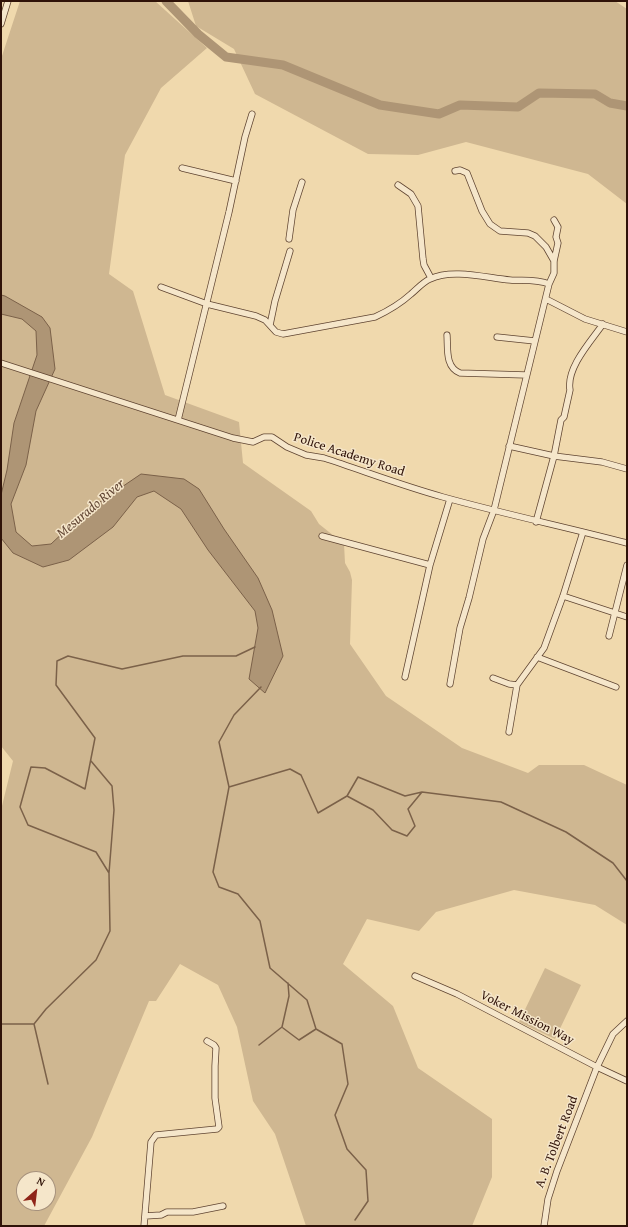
<!DOCTYPE html>
<style>
body{margin:0}
#map{position:relative;width:628px;height:1227px;overflow:hidden;background:#f0d9ad;font-family:"Gentium Book Plus",serif}
canvas{display:block}
.frame{position:absolute;inset:0;border:2px solid #2f1208;pointer-events:none}
.north{position:absolute;left:16px;top:1171px;width:40px;height:40px;box-sizing:border-box;background:#f5e6ca;border:1px solid #a6917c;border-radius:50%;rotate:28deg;font-size:11px;font-weight:700;line-height:16px;text-align:center;color:#2f1208}
.north::after{content:'';display:block;margin:auto;width:14px;height:18px;background:#8f2418;clip-path:polygon(50% 0,100% 100%,50% 72%,0 100%)}
</style>
<div id="map">
<canvas width="628" height="1227"></canvas>
<div class="frame"></div>
<div class="north">N</div>
</div>
<script>
const g = document.querySelector('canvas').getContext('2d');
g.lineJoin = 'round';
function fillPath(path, color) { g.fillStyle = color; g.fill(path, 'evenodd'); }
function stroke(path, color, width, dash) { g.strokeStyle = color; g.lineWidth = width; g.lineCap = dash ? 'butt' : 'round'; g.setLineDash(dash || []); g.stroke(path); }
function label(font, color, halo, rows, align = 'center') {
  g.font = font + ' "Gentium Book Plus",serif'; g.lineWidth = 3; g.setLineDash([]); g.textBaseline = 'middle'; g.strokeStyle = halo; g.fillStyle = color; for (const [text, x, y, turn = 0] of rows) {
    g.save(); g.translate(x, y); g.rotate((+turn || 0) * Math.PI / 180); g.textAlign = isNaN(turn) ? turn : align; if (halo) g.strokeText(text, 0, 0); g.fillText(text, 0, 0); g.restore();
  }
}
fillPath(new Path2D(`
 M20,1H155L207,48L161,88L125,155L109,274L133,291L165,395L239,422L243,463L311,511L319,524L344,544L345,563L350,572L352,580L350,644L386,696L462,748L528,773L539,765H584L627,785V925L595,905L514,890L436,912L419,931L367,919L343,964L393,1006L418,1068L492,1119V1177L472,1226H306L275,1134L253,1101L237,1027L218,985L180,964L156,1001H149L92,1137L44,1226H1V810L13,761L1,746V59ZM24,1179H48V1203H24Z
 M188,1H615L627,9V204L588,174L466,142L418,155L368,154L255,94L234,49L196,26Z
 M545,968L581,985L555,1039L519,1022Z`), '#cfb791');
const water = new Path2D(`
 M1,295L5,296L42,317L50,328L55,369L36,411L26,465L11,504L16,532L32,546L51,544L85,512L141,474L184,479L199,489L224,529L258,578L272,610L283,656L265,693L249,679L258,628L255,611L208,550L181,509L154,491L137,497L113,527L69,560L43,567L13,553L1,538V495L7,470L14,423L37,355L36,331L22,319L1,314Z`);
fillPath(water, '#ae9575');
stroke(water, '#7b6149', 1);
stroke(new Path2D(`
 M261,687L234,715L219,742L229,787L213,872L219,887L238,894L260,921L270,968L307,1000L316,1029L342,1044L348,1084L335,1115L347,1149L366,1170L368,1201L355,1220
 M91,761L112,786L114,810L109,873
 M229,787L290,769L301,775L318,813L347,796L358,777L405,796L422,792L501,802L566,832L613,863L627,881
 M347,796L373,810L392,830L407,836L415,826L408,809L422,792
 M1,1026V1024H34
 M283,1028L299,1040L316,1029
 M259,1045L282,1027L289,996L288,983
 M48,1084L34,1024L46,1009L96,960L110,931L109,873L96,852L28,825L20,807L31,767L45,768L85,789L95,738L56,685L57,661L68,656L122,669L183,656H236L255,647`), '#7b6149', 1.5);
stroke(new Path2D(`
 M166,1L198,34L226,57L283,65L380,105L439,114L460,105L518,107L539,93L595,94L610,103L627,106`), '#ae9575', 9);
const minor = new Path2D(`
 M1,24L8,1
 M182,168L236,181
 M455,171L460,170L467,173L482,211L490,224L500,231L528,233L535,236L546,247L554,261
 M398,185L411,194L418,206L423,259L424,265L431,278
 M289,239L293,210L302,182
 M161,287L207,304L256,316L265,320L276,332L283,334L375,317C388,311 400,304 411,294C417,289 423,282 430,279C452,268 487,278 510,280C523,281 536,279 549,284
 M546,299L585,319L627,332
 M270,325L275,301L290,251
 M447,335C448,349 445,367 460,373L526,375
 M497,337L535,341
 M1,363L233,438L253,442L264,437H272L287,447L306,455L324,458C364,471 403,486 443,497C504,514 566,527 627,543
 M178,420L229,212L245,137L252,114
 M509,446L554,456L602,462L627,469
 M536,522L554,456L561,420L564,417L570,390C566,368 591,341 603,324
 M322,536L430,565
 M563,596L627,617
 M609,636L627,565
 M537,657L616,687
 M405,677L430,565L450,499
 M493,678L509,684L517,685L544,648L563,596L583,532
 M450,684L460,628L469,598L483,539L494,510L549,284L554,273V261L558,243L556,237L558,227L554,220
 M509,732L517,685
 M415,976L457,994L597,1067L627,1081
 M145,1216L161,1215L167,1212H193L223,1206
 M144,1226L151,1142L156,1135L217,1129L219,1127L215,1098V1066L216,1048L214,1045L207,1041
 M544,1226L548,1199L557,1171L597,1067L613,1034L627,1021`);
stroke(minor, '#5f4431', 7);
stroke(minor, '#f5e6ca', 5.5);
label('13px', '#2f1208', '#f5e6ca', [
 ["Police Academy Road",349,455,18],
 ["Voker Mission Way",527,1018,27],
 ["A. B. Tolbert Road",557,1142,-69]
]);
label('italic 14px', '#624634', '#f5e6ca', [
 ["Mesurado River",91,509,-40]
]);
</script>
